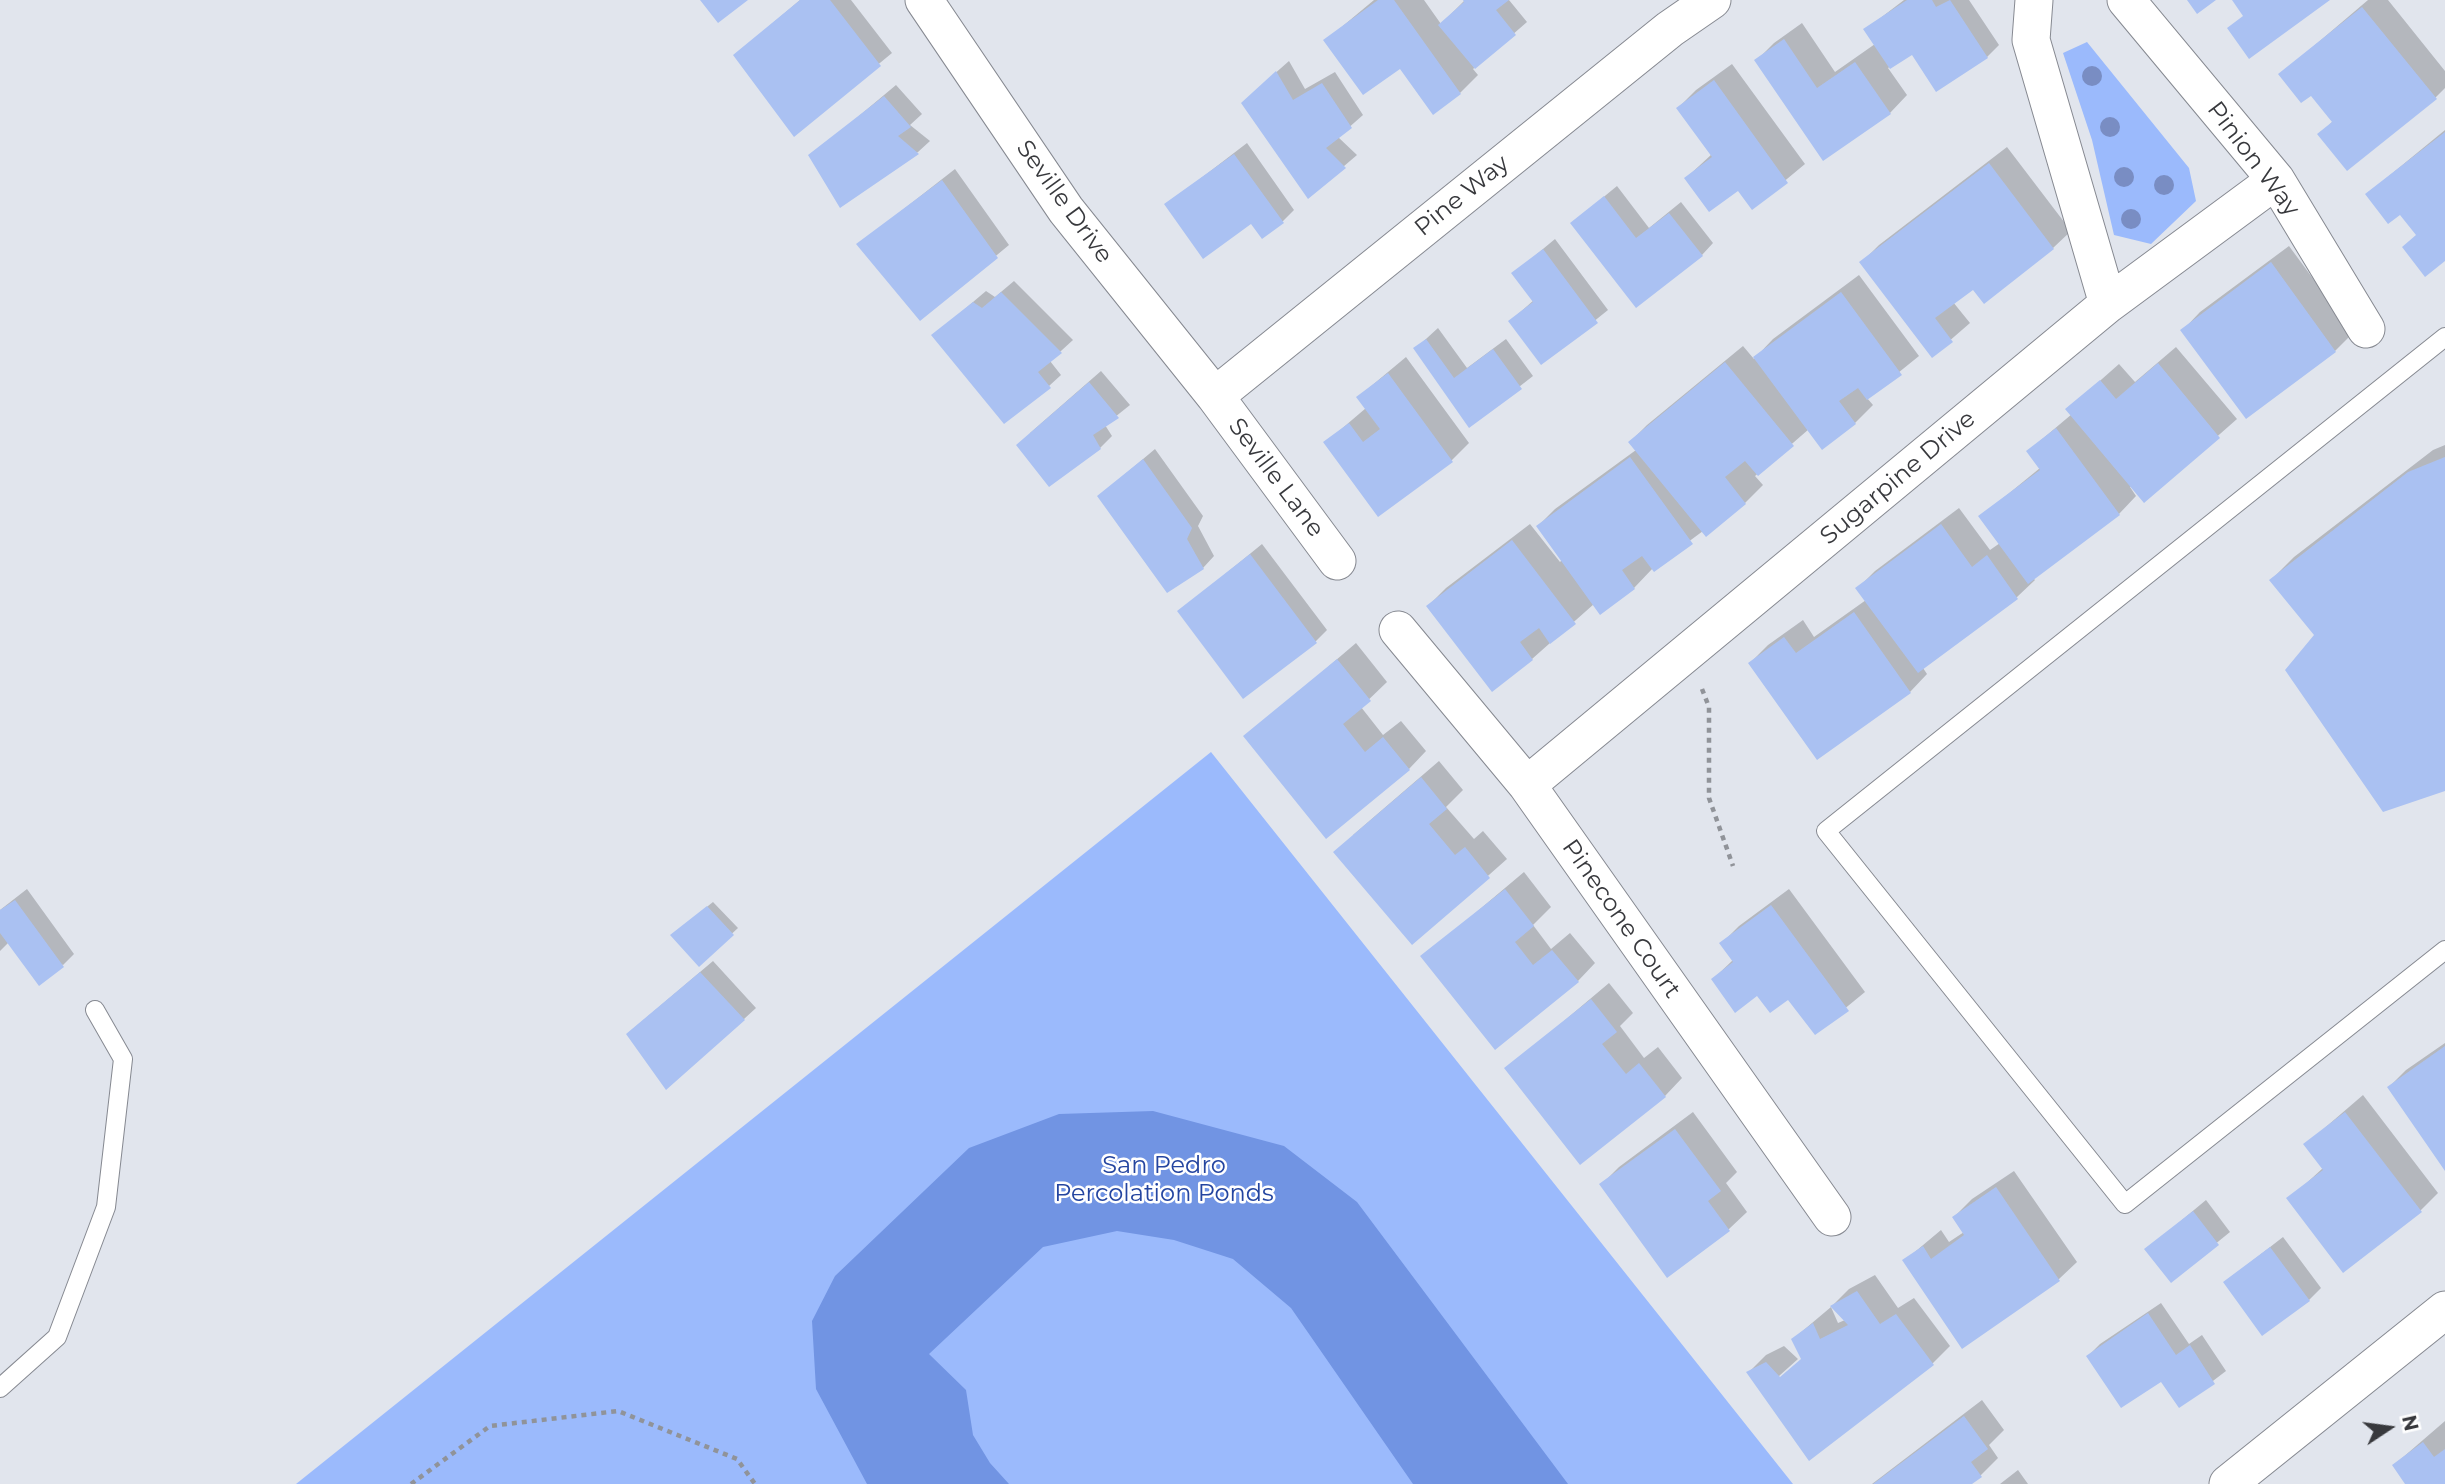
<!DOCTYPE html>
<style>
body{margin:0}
#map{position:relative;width:2445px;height:1484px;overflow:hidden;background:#e1e5ed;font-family:Montserrat,sans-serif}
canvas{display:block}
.north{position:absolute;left:2354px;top:1393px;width:70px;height:70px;-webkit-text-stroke:5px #fff;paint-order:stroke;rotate:77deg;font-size:19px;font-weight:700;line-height:28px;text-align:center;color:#38393d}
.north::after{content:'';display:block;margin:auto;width:24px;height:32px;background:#38393d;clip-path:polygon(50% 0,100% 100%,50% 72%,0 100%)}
</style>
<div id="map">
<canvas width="2445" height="1484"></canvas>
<div class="north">N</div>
</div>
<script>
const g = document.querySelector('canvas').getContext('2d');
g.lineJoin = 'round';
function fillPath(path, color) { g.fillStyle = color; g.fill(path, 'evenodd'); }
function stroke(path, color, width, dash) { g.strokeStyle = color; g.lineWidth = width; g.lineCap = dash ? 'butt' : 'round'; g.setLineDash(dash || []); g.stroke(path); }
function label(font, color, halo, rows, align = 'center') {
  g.font = font + ' Montserrat,sans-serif'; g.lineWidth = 5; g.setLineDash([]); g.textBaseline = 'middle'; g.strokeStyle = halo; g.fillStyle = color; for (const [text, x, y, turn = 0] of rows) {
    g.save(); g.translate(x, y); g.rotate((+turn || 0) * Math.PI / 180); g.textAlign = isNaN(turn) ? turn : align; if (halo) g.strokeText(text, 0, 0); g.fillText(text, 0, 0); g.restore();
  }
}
fillPath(new Path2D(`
 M2087,42L2189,168L2196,201L2151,244L2114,235L2092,140L2063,53Z
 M1211,752L1793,1484H296Z`), '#9bbafc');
fillPath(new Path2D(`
 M1153,1111L1284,1146L1357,1202L1568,1484H1413L1291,1308L1233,1259L1174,1240L1117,1231L1043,1247L929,1354L966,1390L973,1435L990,1463L1009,1484H867L816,1389L812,1321L835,1276L969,1148L1059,1114Z`), '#7194e3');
fillPath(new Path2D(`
 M800,0H851L892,53L794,134L735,55Z
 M1374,0H1424L1441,24L1465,0H1509L1527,22L1473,69L1478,75L1460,93L1400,66L1326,40Z
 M1904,0H1969L1999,45L1987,57L1937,90L1912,52L1888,68L1907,95L1890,113L1824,158L1757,60L1774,43L1802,23L1835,72L1875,44L1866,29Z
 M2368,0H2388L2445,71V88L2435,98L2320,134L2333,121L2311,94L2281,74Z
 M1289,61L1305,89L1335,72L1363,115L1338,137L1357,155L1309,196L1255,91Z
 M1732,64L1805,164L1752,208L1738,188L1686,178L1712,154L1678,108L1696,90Z
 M896,85L922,114L910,125L930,141L918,152L841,206L811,156Z
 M2445,130V259L2417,234L2400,212L2367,194Z
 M1247,143L1294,210L1283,221L1251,222L1166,205Z
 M2007,147L2071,231L2053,248L1973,287L1953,302L1970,323L1932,356L1862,262L1879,245Z
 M955,169L1009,245L921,318L859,244Z
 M1617,186L1649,228L1681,202L1713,243L1702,255L1572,223Z
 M1555,239L1608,310L1542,363L1510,321L1534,300L1514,273Z
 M2289,246L2353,333L2335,351L2246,417L2183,330L2200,312Z
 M1859,275L1919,356L1867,398L1873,405L1855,423L1822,447L1809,429L1755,476L1763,485L1745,503L1706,535L1703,531L1653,568L1634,588L1594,604L1532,659L1428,606L1446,588L1530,524L1560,562L1562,560L1538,526L1555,509L1636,450L1630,442L1647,425L1743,346L1754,359L1773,339Z
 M1014,281L1073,340L1050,361L1061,375L1049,386L934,335L986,291L995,297Z
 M1438,328L1467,368L1506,339L1533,376L1470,425L1415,349Z
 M2176,347L2237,419L2145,500L2132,486L2130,487L2136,496L2119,514L2033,578L2035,580L2017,597L1923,668L1927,674L1910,692L1750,663L1768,645L1803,620L1814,637L1866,600L1858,588L1875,571L1959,508L1990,550L2000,543L1980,517L2040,468L2028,451L2072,414L2068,409L2119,364L2135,382Z
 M1406,357L1469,443L1452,460L1379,515L1325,443L1366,408L1358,397Z
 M1101,371L1130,405L1105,425L1112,436L1100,448L1030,433Z
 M2445,445V789L2271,580L2294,557L2433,450Z
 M1155,449L1203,516L1198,526L1214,556L1203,568L1099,496Z
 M1262,544L1327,630L1315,642L1180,611Z
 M1356,643L1387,682L1361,707L1383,735L1401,721L1426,751L1409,769L1246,737Z
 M1439,761L1463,790L1446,807L1474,839L1483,831L1507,859L1412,943L1353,835Z
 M1524,872L1551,907L1533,925L1551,949L1570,933L1595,963L1578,981L1423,957Z
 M27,889L74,954L63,965L9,942L0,951V910Z
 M1789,889L1865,992L1815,1033L1789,997L1758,994L1713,979L1733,960L1722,943L1739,926Z
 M713,902L738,928L699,964L678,930Z
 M713,961L756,1008L744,1019L640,1023Z
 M1609,983L1633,1013L1620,1026L1644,1058L1658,1047L1682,1078L1665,1096L1507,1069Z
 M2445,1043V1168L2389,1087L2406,1070Z
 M2363,1095L2438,1193L2420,1211L2289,1199L2323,1168L2306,1144Z
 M1693,1112L1737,1172L1726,1183L1747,1212L1729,1229L1667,1275L1601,1185L1619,1167Z
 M2014,1171L2077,1262L2059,1279L1962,1346L1904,1261L1941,1230L1949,1242L1964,1232L1954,1217L1972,1199Z
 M2206,1200L2230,1232L2171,1280L2147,1249Z
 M2283,1237L2321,1288L2309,1300L2225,1282Z
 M1875,1275L1898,1308L1914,1298L1950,1346L1933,1363L1809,1458L1748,1373L1766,1355L1784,1346L1798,1359L1779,1376V1380L1809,1354L1793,1339L1831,1307L1838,1323L1845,1320L1832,1306L1849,1289Z
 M2161,1303L2189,1344L2202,1335L2226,1371L2180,1406L2162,1379L2088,1356L2100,1344Z
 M1982,1400L2004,1430L1989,1445L1998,1458L1981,1475L1969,1484H1872Z
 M2445,1421V1484H2408L2394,1465Z
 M2018,1470L2028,1484H2000Z`), '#0003');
fillPath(new Path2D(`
 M700,0H748L718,23Z
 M800,0H830L881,66L794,137L733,55Z
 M1378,0H1394L1461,94L1433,115L1400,69L1363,95L1323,40Z
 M1463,0H1509L1496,10L1516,35L1475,69L1438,25L1464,2Z
 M1907,0H1932L1936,7L1950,0L1988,58L1936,92L1912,55L1890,69L1863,29Z
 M2187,0H2216L2197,14Z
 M2232,0H2330L2249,59L2227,28L2243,16Z
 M2362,7L2437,99L2347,171L2317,134L2332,122L2311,96L2301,103L2278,74Z
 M1784,39L1817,88L1855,62L1891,114L1823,161L1754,60Z
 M1276,71L1293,100L1322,83L1352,128L1326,148L1346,168L1308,199L1241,103Z
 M1714,80L1788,183L1752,210L1738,191L1709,212L1684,178L1712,157L1676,108Z
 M884,96L911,127L898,136L919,154L840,208L808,155Z
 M2445,132V261L2425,277L2402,247L2416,235L2400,215L2388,224L2365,194Z
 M1234,154L1284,223L1262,239L1251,224L1203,259L1164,204Z
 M1989,163L2054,249L1984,304L1973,290L1935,318L1953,342L1932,358L1859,262Z
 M942,180L998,258L920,321L856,244Z
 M1604,196L1636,238L1669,213L1703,256L1636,308L1570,223Z
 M1543,249L1598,323L1541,365L1508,321L1533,302L1511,273Z
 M2271,262L2336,352L2246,419L2180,330Z
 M1001,292L1062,353L1038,372L1051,388L1004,424L931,335L973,302L982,308Z
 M1841,292L1902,375L1867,400L1858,388L1839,401L1856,424L1822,450L1753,357Z
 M1426,339L1454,378L1493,349L1522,389L1469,428L1413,348Z
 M1725,362L1794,446L1758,476L1745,461L1725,477L1746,504L1706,537L1628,442Z
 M2158,363L2220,438L2144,503L2065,409L2100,380L2116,399Z
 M1388,373L1453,462L1378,517L1323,442L1349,423L1363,442L1380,429L1356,397Z
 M1089,382L1119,418L1093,435L1101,449L1049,487L1016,445Z
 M2056,428L2120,515L2028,584L1978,516L2040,470L2026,451Z
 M1630,457L1693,544L1654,572L1642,556L1622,570L1635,589L1600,615L1536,526Z
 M2445,457V791L2383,812L2285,670L2314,635L2269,580L2408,472Z
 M1143,459L1192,528L1187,539L1204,569L1167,593L1097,496Z
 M1941,524L1972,567L1987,555L2018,599L1918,673L1855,588Z
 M1512,540L1576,624L1550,644L1539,628L1520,642L1533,660L1492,692L1426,606Z
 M1250,554L1317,643L1243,699L1177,611Z
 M1854,612L1911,693L1817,760L1748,663L1784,637L1796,653Z
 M1337,659L1371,701L1343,724L1365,752L1383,737L1410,770L1326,839L1243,736Z
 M1421,777L1447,809L1429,824L1455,855L1465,847L1490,878L1412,945L1333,852Z
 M1505,889L1534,926L1515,942L1533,965L1552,950L1579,982L1495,1050L1420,956Z
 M15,900L64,967L39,986L0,933V910Z
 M1771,905L1849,1011L1815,1035L1788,1000L1770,1013L1757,996L1735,1013L1711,979L1733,962L1719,943Z
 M707,906L734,935L699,967L670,935Z
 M700,972L745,1020L666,1090L626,1034Z
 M1591,999L1617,1032L1602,1044L1626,1074L1639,1063L1666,1097L1580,1165L1504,1068Z
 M2445,1046V1171L2387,1087Z
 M2345,1112L2422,1212L2343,1273L2286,1198L2323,1170L2303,1144Z
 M1675,1129L1721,1191L1708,1201L1730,1231L1667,1278L1599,1184Z
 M1996,1187L2060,1281L1962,1349L1902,1260L1923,1246L1931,1259L1964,1235L1952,1217Z
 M2193,1211L2219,1245L2171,1283L2144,1249Z
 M2270,1247L2310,1301L2262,1336L2223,1282Z
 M1857,1291L1880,1324L1896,1314L1934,1365L1809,1461L1746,1372L1766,1362L1780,1377L1801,1359L1791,1339L1813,1323L1820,1339L1848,1325L1830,1306Z
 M2148,1313L2176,1355L2190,1345L2215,1384L2179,1408L2161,1382L2121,1408L2086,1356Z
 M1964,1416L1988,1449L1971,1462L1982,1477L1972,1484H1873Z
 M2423,1442L2434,1457L2445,1449V1484H2405L2392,1465Z`), '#aac1f2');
const lane = new Path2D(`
 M2445,337L1826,831L2125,1204L2445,950
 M0,1388L57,1337L106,1207L123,1059L95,1010`);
const street = new Path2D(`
 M924,0L1066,210L1215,396L1337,561
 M2034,0L2031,40L2108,304
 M2126,0L2276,180L2366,329
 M1215,396L1670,29L1712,0
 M1398,630L1527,785L1832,1217
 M1527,785L2108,304L2276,180
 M2228,1484L2445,1310`);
stroke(lane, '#868991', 20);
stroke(street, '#868991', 39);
stroke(new Path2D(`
 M1702,689L1709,707V798L1733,866
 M411,1484L490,1426L618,1411L737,1459L755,1484`), '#909399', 4.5, [5, 5]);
stroke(lane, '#fff', 18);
stroke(street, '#fff', 37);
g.fillStyle = '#798dc3';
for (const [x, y] of [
 [2092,76],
 [2110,127],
 [2124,177],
 [2164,185],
 [2131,219]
]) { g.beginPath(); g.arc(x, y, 10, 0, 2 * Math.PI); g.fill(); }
label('24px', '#38393d', '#fff', [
 ["Pinion Way",2253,159,53],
 ["Pine Way",1462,196,-39],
 ["Seville Drive",1064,202,54],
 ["Seville Lane",1276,478,53],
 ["Sugarpine Drive",1898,478,-40],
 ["Pinecone Court",1621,919,55]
]);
label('24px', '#2445a0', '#fff', [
 ["San Pedro",1164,1166],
 ["Percolation Ponds",1164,1194]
]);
</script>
